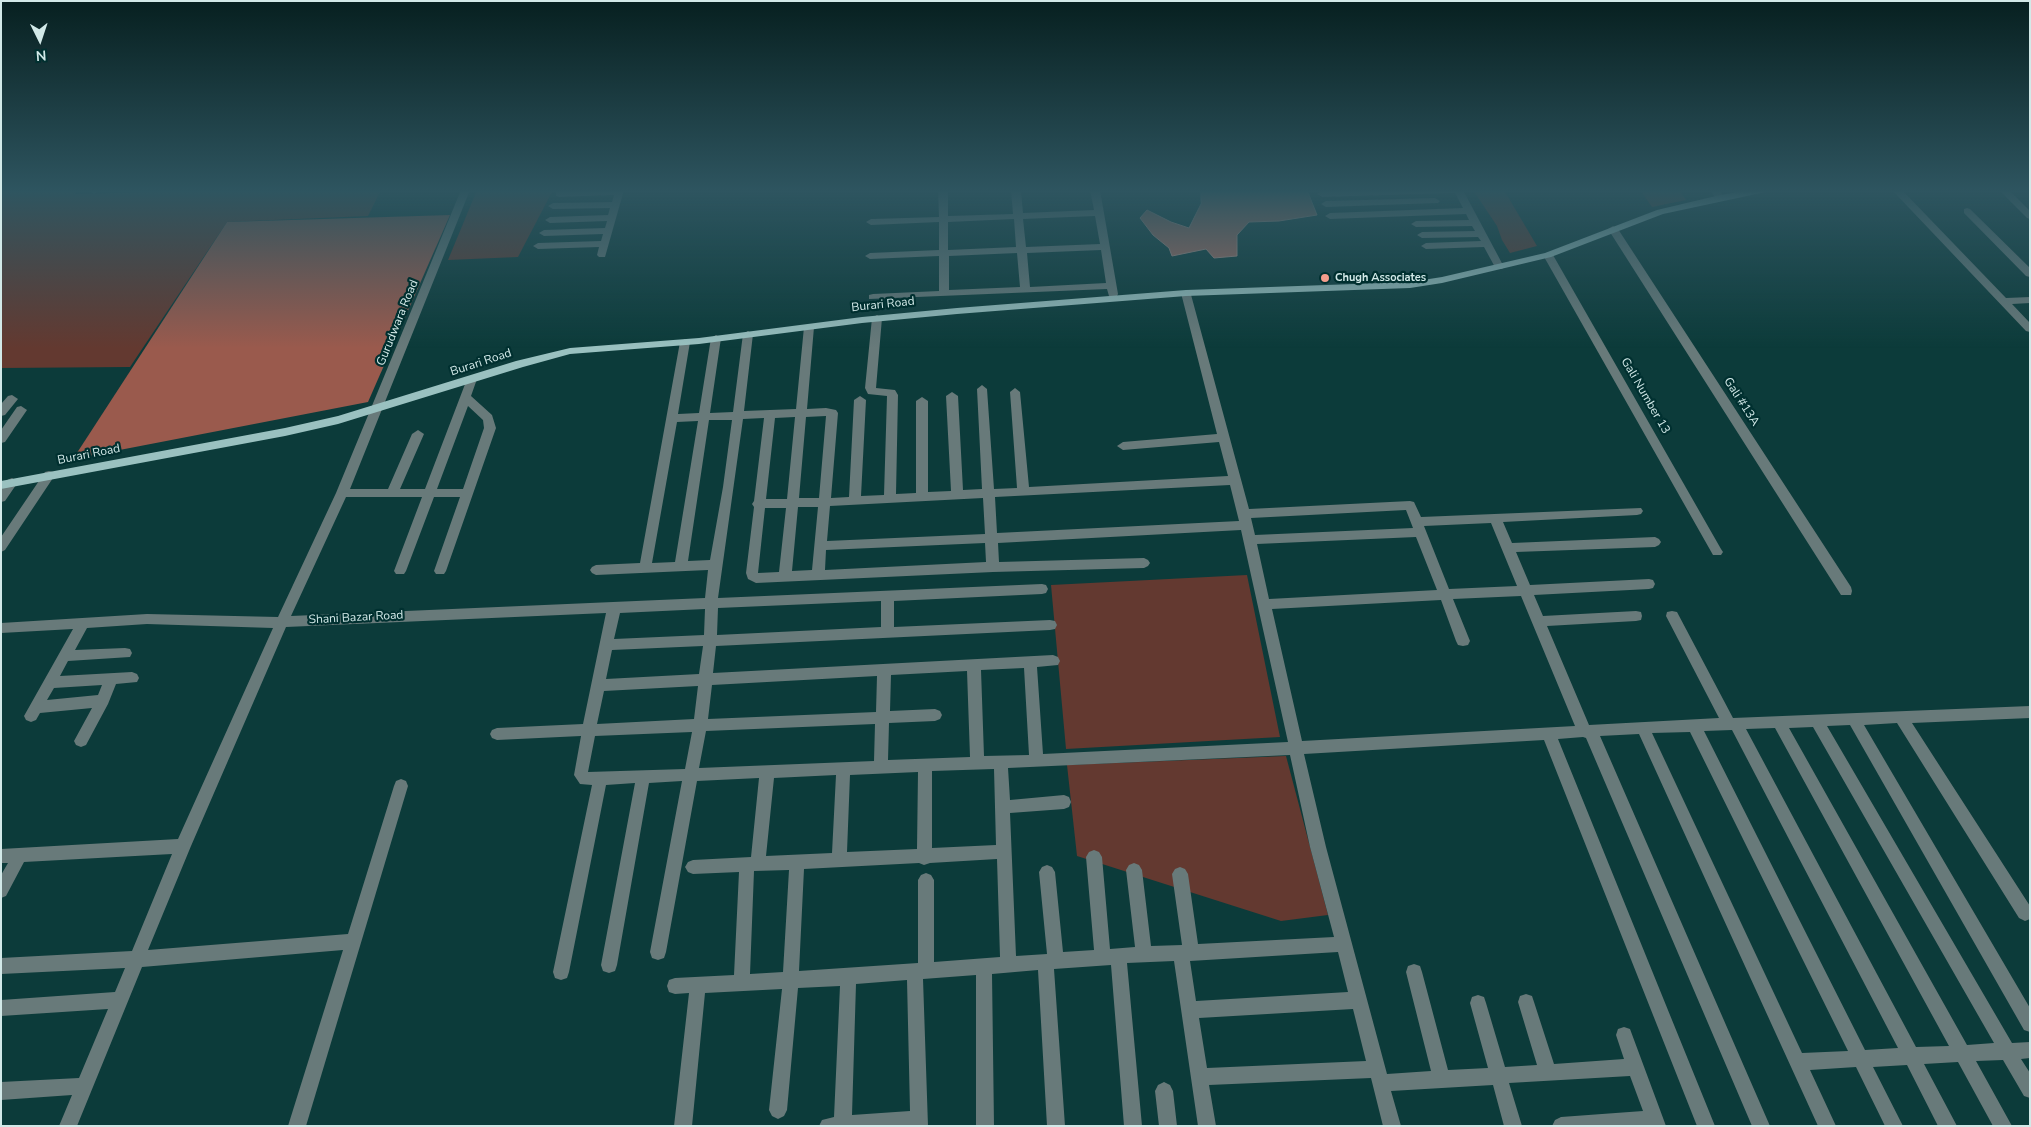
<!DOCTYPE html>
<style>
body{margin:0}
#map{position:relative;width:2031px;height:1127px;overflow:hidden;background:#0c3b3a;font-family:"Nunito Sans",sans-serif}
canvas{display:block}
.frame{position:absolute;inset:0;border:2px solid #d2e9e8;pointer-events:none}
.north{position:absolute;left:15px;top:15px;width:50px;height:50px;-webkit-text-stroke:4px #003030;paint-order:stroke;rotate:176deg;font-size:14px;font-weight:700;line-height:20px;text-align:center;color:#d2e9e8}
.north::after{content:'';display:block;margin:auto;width:18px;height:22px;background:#d2e9e8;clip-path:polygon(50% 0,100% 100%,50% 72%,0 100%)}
</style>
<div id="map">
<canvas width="2031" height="1127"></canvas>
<div class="frame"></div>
<div class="north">N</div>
</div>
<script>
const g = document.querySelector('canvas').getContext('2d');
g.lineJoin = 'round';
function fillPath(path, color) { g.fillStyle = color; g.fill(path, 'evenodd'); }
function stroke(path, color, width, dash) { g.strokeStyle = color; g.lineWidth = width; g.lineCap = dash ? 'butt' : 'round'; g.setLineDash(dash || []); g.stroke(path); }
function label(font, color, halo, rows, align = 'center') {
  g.font = font + ' "Nunito Sans",sans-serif'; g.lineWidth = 4.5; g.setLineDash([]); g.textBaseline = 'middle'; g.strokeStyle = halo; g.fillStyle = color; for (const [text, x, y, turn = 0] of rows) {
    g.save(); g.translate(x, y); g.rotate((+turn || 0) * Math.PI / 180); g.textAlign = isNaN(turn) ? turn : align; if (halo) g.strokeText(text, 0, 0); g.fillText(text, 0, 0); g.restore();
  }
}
fillPath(new Path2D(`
 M1,190H77L75,194L226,190H381L368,216L227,222L130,367L1,368Z
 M477,190H553L518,257L448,260Z
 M1473,190H1504L1537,246L1510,253L1502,240L1497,226Z
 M1640,190H1679L1686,200L1652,207Z
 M1247,575L1280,737L1066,749L1051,585Z
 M1286,756L1328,915L1281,921L1077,856L1067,765Z`), '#633930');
fillPath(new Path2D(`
 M450,215L368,402L73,459L227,222Z`), '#9a5a4d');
const water = new Path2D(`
 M1201,190H1307L1317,215L1279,221L1249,222L1237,235V256L1214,258L1206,249L1172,256L1169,248L1153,235L1140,218L1147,210L1171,222L1189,228L1201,204Z`);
fillPath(water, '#b06d60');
stroke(water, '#ba9289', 1);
fillPath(new Path2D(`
 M89,190H99V191L94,194Z
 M461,190H470L350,489H388L412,434L418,430L424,434L400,489H425L467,379L468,376H476L477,379L471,396L492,415L496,428L446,571L444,574H436L434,571L460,497H434L406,571L404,574H396L394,571L422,497H346L291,616L705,598L708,570L596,575L592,573L590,570L592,567L596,565L640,563L680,342L685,339L690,342L678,414L699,413L711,338L716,335L721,338L710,413L733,412L743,334L748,331L753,334L744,411L796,409L804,327L805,325H813L814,327L807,409L826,408L836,410L838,413L831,498L849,497L854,400L860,396L866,400L861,496L884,495L887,396L868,394L865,388L872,318L877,315L882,318L876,388L895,390L898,395L896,494L916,493V401L922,397L928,401V492L951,491L946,396L952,392L958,396L963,490L982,489L977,389L982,385L987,389L994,489L1017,488L1010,392L1015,388L1020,392L1029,487L1228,476L1219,442L1123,450L1117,446L1123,442L1217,434L1181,293L1186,290L1190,291L1249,509L1410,501L1414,502L1421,517L1641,508L1643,511L1641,514L1637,515L1503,522L1512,543L1655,537L1659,539L1661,542L1659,545L1655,547L1516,552L1530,585L1649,579L1653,580L1655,584L1653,588L1649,589L1534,595L1543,616L1636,611L1641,612L1642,616L1641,620L1636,621L1547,626L1589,725L1719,718L1666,616L1667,612L1672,611L1677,612L1733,718L2030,706V718L1912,723L2030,906V919L2025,921L2019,918L1897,723L1864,725L2030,1008V1032L2024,1030L1850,725L1827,726L2012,1043L2030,1042V1058L2021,1059L2030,1073V1098L2024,1096L2003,1060L1976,1061L2012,1126H1993L1958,1062L1924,1064L1957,1126H1938L1907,1065L1873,1067L1903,1126H1885L1856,1067L1810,1070L1836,1126H1818L1639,734L1600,736L1770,1126H1752L1586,738L1583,737L1558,739L1715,1126H1697L1544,740L1304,754L1326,847L1387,1074L1431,1071L1406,972L1408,966L1414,964L1420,966L1422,972L1448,1070L1488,1068L1470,1003L1472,997L1478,995L1484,997L1486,1003L1505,1067L1537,1065L1518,1002L1520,996L1526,994L1532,996L1534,1002L1554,1064L1624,1059L1616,1035L1618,1029L1624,1027L1630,1029L1666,1126H1552L1555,1120L1561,1117L1643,1111L1630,1076L1509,1083L1522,1126H1504L1493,1085L1391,1091L1401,1126H1383L1371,1078L1209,1085L1216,1126H1198L1174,961L1127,963L1142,1126H1124L1111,965L1054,969L1065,1126H1047L1038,970L992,974L994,1126H976V975L923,979L928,1126H819L822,1120L834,1117L840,986L798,988L787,1110L784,1116L778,1119L772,1116L769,1110L782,989L705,993L692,1126H674L689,993L675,994L669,992L667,986L669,980L675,978L734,975L739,872L693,874L688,872L685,867L688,862L693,860L751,857L759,778L697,781L666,952L664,958L658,960L652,958L650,952L682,781L649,783L617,965L615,971L609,973L603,971L601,965L635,783L606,785L569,972L567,978L561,980L555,978L553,972L592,785L580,784L574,775L581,736L497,740L492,738L490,734L492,730L497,728L583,724L606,613L286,627L191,846L148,950L348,934L394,786L396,781L401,779L406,781L408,786L306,1126H288L343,950L142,967L77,1126H59L72,1095L1,1100V1082L79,1078L108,1009L1,1016V1000L115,992L125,968L1,974V958L132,951L172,854L24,862L6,896L1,898V875L8,863H1V849L178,839L273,628L147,624L87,628L75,650L125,648L130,649L132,653L130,657L68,661L60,676L132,672L137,674L139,678L137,682L116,684L108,704L86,745L81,747L76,745L74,741L92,708L40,713L36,720L31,722L26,720L24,716L73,629L1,633V623L147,614L278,617L336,493ZM468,406L483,420L484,428L463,489H437ZM826,416L819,498H799L806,417ZM795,417L787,499H766L775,418ZM764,418L754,501L752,504L754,507L746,573L748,579L756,583L993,572L1144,568L1148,566L1150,563L1148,560L1144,558L999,562L998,543L1241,530L1288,742L1043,754L1037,667L1058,665L1060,661L1058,657L1053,655L713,673L716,646L1050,630L1055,629L1057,625L1055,621L1050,620L894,627V601L1042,594L1046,593L1048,589L1046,585L1042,584L718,598L743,419ZM709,420H732L723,487L710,560L688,561ZM698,421L675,562L652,563L677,422ZM1230,485L1239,521L997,533L995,497ZM983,498L985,534L827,541L830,506ZM798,507H818L812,570L792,571ZM765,508H786L779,572L758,573ZM1406,510L1413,528L1255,535L1251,518ZM1491,523L1517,586L1449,589L1424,526ZM1416,537L1437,590L1269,599L1257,544ZM985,543L986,562L825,570L826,550ZM1521,596L1575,726L1302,741L1272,609L1441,600L1456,641L1458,645L1463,646L1468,645L1470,641L1453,599ZM881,601V627L717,635L718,608ZM705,609L704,635L614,639L620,613ZM703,646L699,674L606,679L612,650ZM1024,668L1029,755L984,756L981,670ZM967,671L970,757L888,760L889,723L935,721L940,719L942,715L940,711L935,709L890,711L891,675ZM877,676L876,712L708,719L712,685ZM102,685L98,695L47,700L54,688ZM698,686L694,719L597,724L604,691ZM875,724L874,761L699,768L706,731ZM1813,727L1994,1043L1967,1045L1789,728ZM1775,728L1949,1046L1916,1047L1746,729ZM1732,730L1898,1048L1865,1050L1704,731ZM692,732L685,769L588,772L595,736ZM1690,732L1848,1051L1802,1053L1652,733ZM1290,755L1310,847L1334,937L1198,944L1188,874L1185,869L1180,867L1175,869L1172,874L1182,945L1151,946L1142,870L1139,865L1134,863L1129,865L1126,870L1135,947L1110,949L1102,857L1099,852L1094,850L1089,852L1086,857L1094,950L1063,952L1055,872L1052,867L1047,865L1042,867L1039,872L1047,954L1016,956L1010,813L1064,809L1069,807L1071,802L1069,797L1064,795L1010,800L1008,768ZM994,769L996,845L932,848V771ZM918,772L917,849L847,852L850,775ZM836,775L832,853L766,856L774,778ZM997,859L1000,957L934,962V880L931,875L926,873L921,875L918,880V963L799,971L804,869L919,863L924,865L930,863ZM789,870L783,972L750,974L754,871ZM1338,952L1348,992L1196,1001L1190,961ZM907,980L910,1111L852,1115L856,984ZM1353,1009L1366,1061L1207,1068L1199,1018Z
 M624,190L605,257H599L597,255L599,247L538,249L533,246L538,243L601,241L603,234L544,236L539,233L544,230L605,228L607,221L550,223L545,220L550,217L608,215L610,208L553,209L548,206L553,203L612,202L614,195L559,197L556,196V192Z
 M938,190H948V216L1013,214L1011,190H1021L1023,213L1094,210L1090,190H1100L1118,294L1117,296H1109L1107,289L869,299V295L873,294L939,291V256L870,259L865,256L870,253L939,250V222L871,225L866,222L871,219L939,217ZM1095,216L1100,244L1026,247L1023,219ZM1014,219L1016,247L948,250V222ZM1101,250L1106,283L1030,287L1027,253ZM1017,253L1020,287L949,290V256Z
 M1348,190H1463L1504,267L1502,269H1496L1484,247L1426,249L1421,246L1426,243L1481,241L1478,237L1422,238L1417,235L1422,232L1475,231L1472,226L1416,227L1411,224L1416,221L1469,220L1466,214L1330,219L1325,216L1330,213L1463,208L1455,193L1322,197L1317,194L1322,191Z
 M1710,190H1719L1725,198L1723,200H1717Z
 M1892,190H1902L2006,298L2030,297V303L2012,304L2030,323V332L2026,331Z
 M1999,190H2009L2030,211V219L2027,218Z
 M1435,198L1440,201L1438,203L1326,207L1321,204L1326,201Z
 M1967,208L1970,209L2030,268V277L2026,276L1964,213V209Z
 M1613,226L1618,229L1851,587L1852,591L1851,595H1841L1608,229Z
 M1548,252L1553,255L1721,549L1723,552L1721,555H1713L1543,255Z
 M12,395L18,399L5,415L1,416V404L8,396Z
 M21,406L27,410L5,442L1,443V430L17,407Z
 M49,471L53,472L55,475L5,550L1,552V537L45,472Z
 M12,478L18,482L5,501L1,502C1,493 1,481 12,478Z
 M1164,1082L1170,1085L1173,1091L1177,1126H1159L1155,1091L1158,1085Z`), '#687a7a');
fillPath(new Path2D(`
 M1750,190H1775L1663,214L1551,257L1442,283L1410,288L1186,296L957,314L862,323L699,344L570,354L523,367L338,424L285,436L1,489V481L285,428L338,416L516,361L570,348L699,338L862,317L957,308L1186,290L1410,282L1442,277L1545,253L1657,210L1720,195Z`), '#9ac1c0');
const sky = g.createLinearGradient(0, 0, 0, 348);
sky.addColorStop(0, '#072020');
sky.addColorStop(0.55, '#2e5560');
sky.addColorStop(1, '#2e556000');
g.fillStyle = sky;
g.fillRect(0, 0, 2031, 348);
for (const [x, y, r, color] of [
 [1325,278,5,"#f49d8c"]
]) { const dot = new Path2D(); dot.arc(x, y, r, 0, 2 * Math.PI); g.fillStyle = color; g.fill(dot); stroke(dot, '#003030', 2); }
label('bold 11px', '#d2e9e8', '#003030', [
 ["Chugh Associates",1335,278]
], 'left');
label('12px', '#d2e9e8', '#003030', [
 ["Burari Road",883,305,-6],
 ["Gurudwara Road",398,323,-68],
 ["Burari Road",481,363,-18],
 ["Gali Number 13",1645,396,60],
 ["Gali #13A",1741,402,57],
 ["Burari Road",89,455,-11],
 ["Shani Bazar Road",356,618,-3]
]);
</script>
